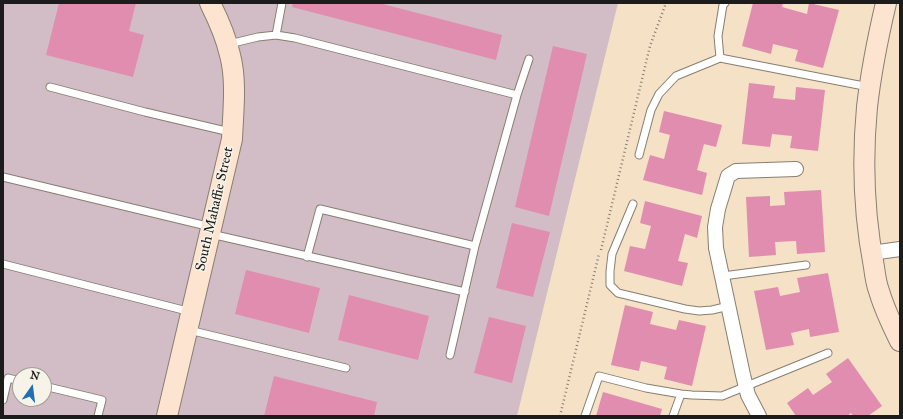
<!DOCTYPE html>
<style>
body{margin:0}
#map{position:relative;width:903px;height:419px;overflow:hidden;background:#f4e1c6;font-family:"IM FELL Great Primer",serif}
canvas{display:block}
.frame{position:absolute;inset:0;border:4px solid #1c1c1c;pointer-events:none}
.north{position:absolute;left:12px;top:367px;width:40px;height:40px;box-sizing:border-box;background:#f7f3e8;border:1px solid #9f9d96;border-radius:50%;rotate:14deg;font-size:11px;font-weight:700;line-height:16px;text-align:center;color:#1c1c1c}
.north::after{content:'';display:block;margin:auto;width:14px;height:18px;background:#1f6fb2;clip-path:polygon(50% 0,100% 100%,50% 72%,0 100%)}
</style>
<div id="map">
<canvas width="903" height="419"></canvas>
<div class="frame"></div>
<div class="north">N</div>
</div>
<script>
const g = document.querySelector('canvas').getContext('2d');
g.lineJoin = 'round';
function fillPath(path, color) { g.fillStyle = color; g.fill(path, 'evenodd'); }
function stroke(path, color, width, dash) { g.strokeStyle = color; g.lineWidth = width; g.lineCap = dash ? 'butt' : 'round'; g.setLineDash(dash || []); g.stroke(path); }
function label(font, color, halo, rows, align = 'center') {
  g.font = font + ' "IM FELL Great Primer",serif'; g.lineWidth = 3; g.setLineDash([]); g.textBaseline = 'middle'; g.strokeStyle = halo; g.fillStyle = color; for (const [text, x, y, turn = 0] of rows) {
    g.save(); g.translate(x, y); g.rotate((+turn || 0) * Math.PI / 180); g.textAlign = isNaN(turn) ? turn : align; if (halo) g.strokeText(text, 0, 0); g.fillText(text, 0, 0); g.restore();
  }
}
fillPath(new Path2D(`
 M3,3H618L517,416H3ZM20,375H44V399H20Z`), '#d2bdc6');
fillPath(new Path2D(`
 M59,3H136L129,31L144,35L133,77L46,55Z
 M293,3H379L502,35L496,60L292,7Z
 M753,3H783L782,7L807,14L809,3L839,10L823,68L795,61L798,50L773,44L771,54L742,46Z
 M553,46L587,54L549,216L515,207Z
 M749,83L775,86L773,98L795,100L796,87L825,90L818,151L790,148L792,136L772,134L770,147L742,144Z
 M664,111L722,125L716,147L704,144L697,170L707,173L702,195L643,180L650,155L664,159L670,135L659,132Z
 M821,190L825,252L797,254L796,241L775,242L776,255L749,257L746,197L770,196V206L785,205L784,192Z
 M645,201L702,216L697,238L685,234L678,261L688,263L682,286L624,271L630,246L645,249L651,226L640,223Z
 M512,223L550,232L533,297L496,288Z
 M246,270L320,288L309,333L235,314Z
 M828,273L839,332L810,337L809,329L791,333L794,345L766,350L754,291L778,287L780,296L800,292L797,278Z
 M349,295L429,316L418,360L338,340Z
 M625,305L653,312L650,324L676,330L679,320L706,326L692,386L664,379L667,367L641,361L639,371L611,365Z
 M489,317L526,326L512,383L474,373Z
 M848,358L882,406L868,416H853L851,413L847,416H796L787,403L808,388L813,395L832,382L826,374Z
 M274,376L377,402L374,416H264Z
 M603,392L662,409L660,416H596Z`), '#e18daf');
const lane = new Path2D(`
 M725,3L723,5L718,36L720,58L869,87
 M276,35L282,3
 M229,44L258,37L276,35L295,38L517,95L475,246L450,355
 M50,87L145,112L230,132
 M517,95L529,59
 M639,155L651,110L659,94L676,76L720,58
 M3,177L211,227
 M633,204L612,254L610,271V285L618,293L685,309L699,311L712,310L729,306
 M211,234L465,292
 M307,257L320,209L475,246
 M3,264L191,312
 M723,276L806,265
 M189,330L346,368
 M44,386L102,400L98,416
 M3,400L8,378L20,381
 M585,416L599,376L646,388L681,394L692,395L722,396L828,353
 M673,416L681,394`);
const street = new Path2D(`
 M871,253L900,249
 M759,416L748,395L743,375L716,248L715,227L718,209L728,176L736,171L796,169`);
const secondary = new Path2D(`
 M886,3C878,37 871,72 867,107C862,160 864,215 874,267C875,275 876,283 879,291C884,308 892,325 900,341
 M167,416L232,139C233,113 237,81 230,55C226,37 218,19 210,3`);
stroke(lane, '#887e71', 9);
stroke(street, '#887e71', 16);
stroke(secondary, '#887e71', 22);
stroke(new Path2D(`
 M601,250L650,46L666,3
 M560,416L599,254`), '#887e71', 2.5, [1, 3]);
stroke(lane, '#fff', 7);
stroke(street, '#fff', 14);
stroke(secondary, '#fde4d0', 20);
label('14px', '#1c1c1c', '#f7f3e8', [
 ["South Mahaffie Street",215,209,-77]
]);
</script>
